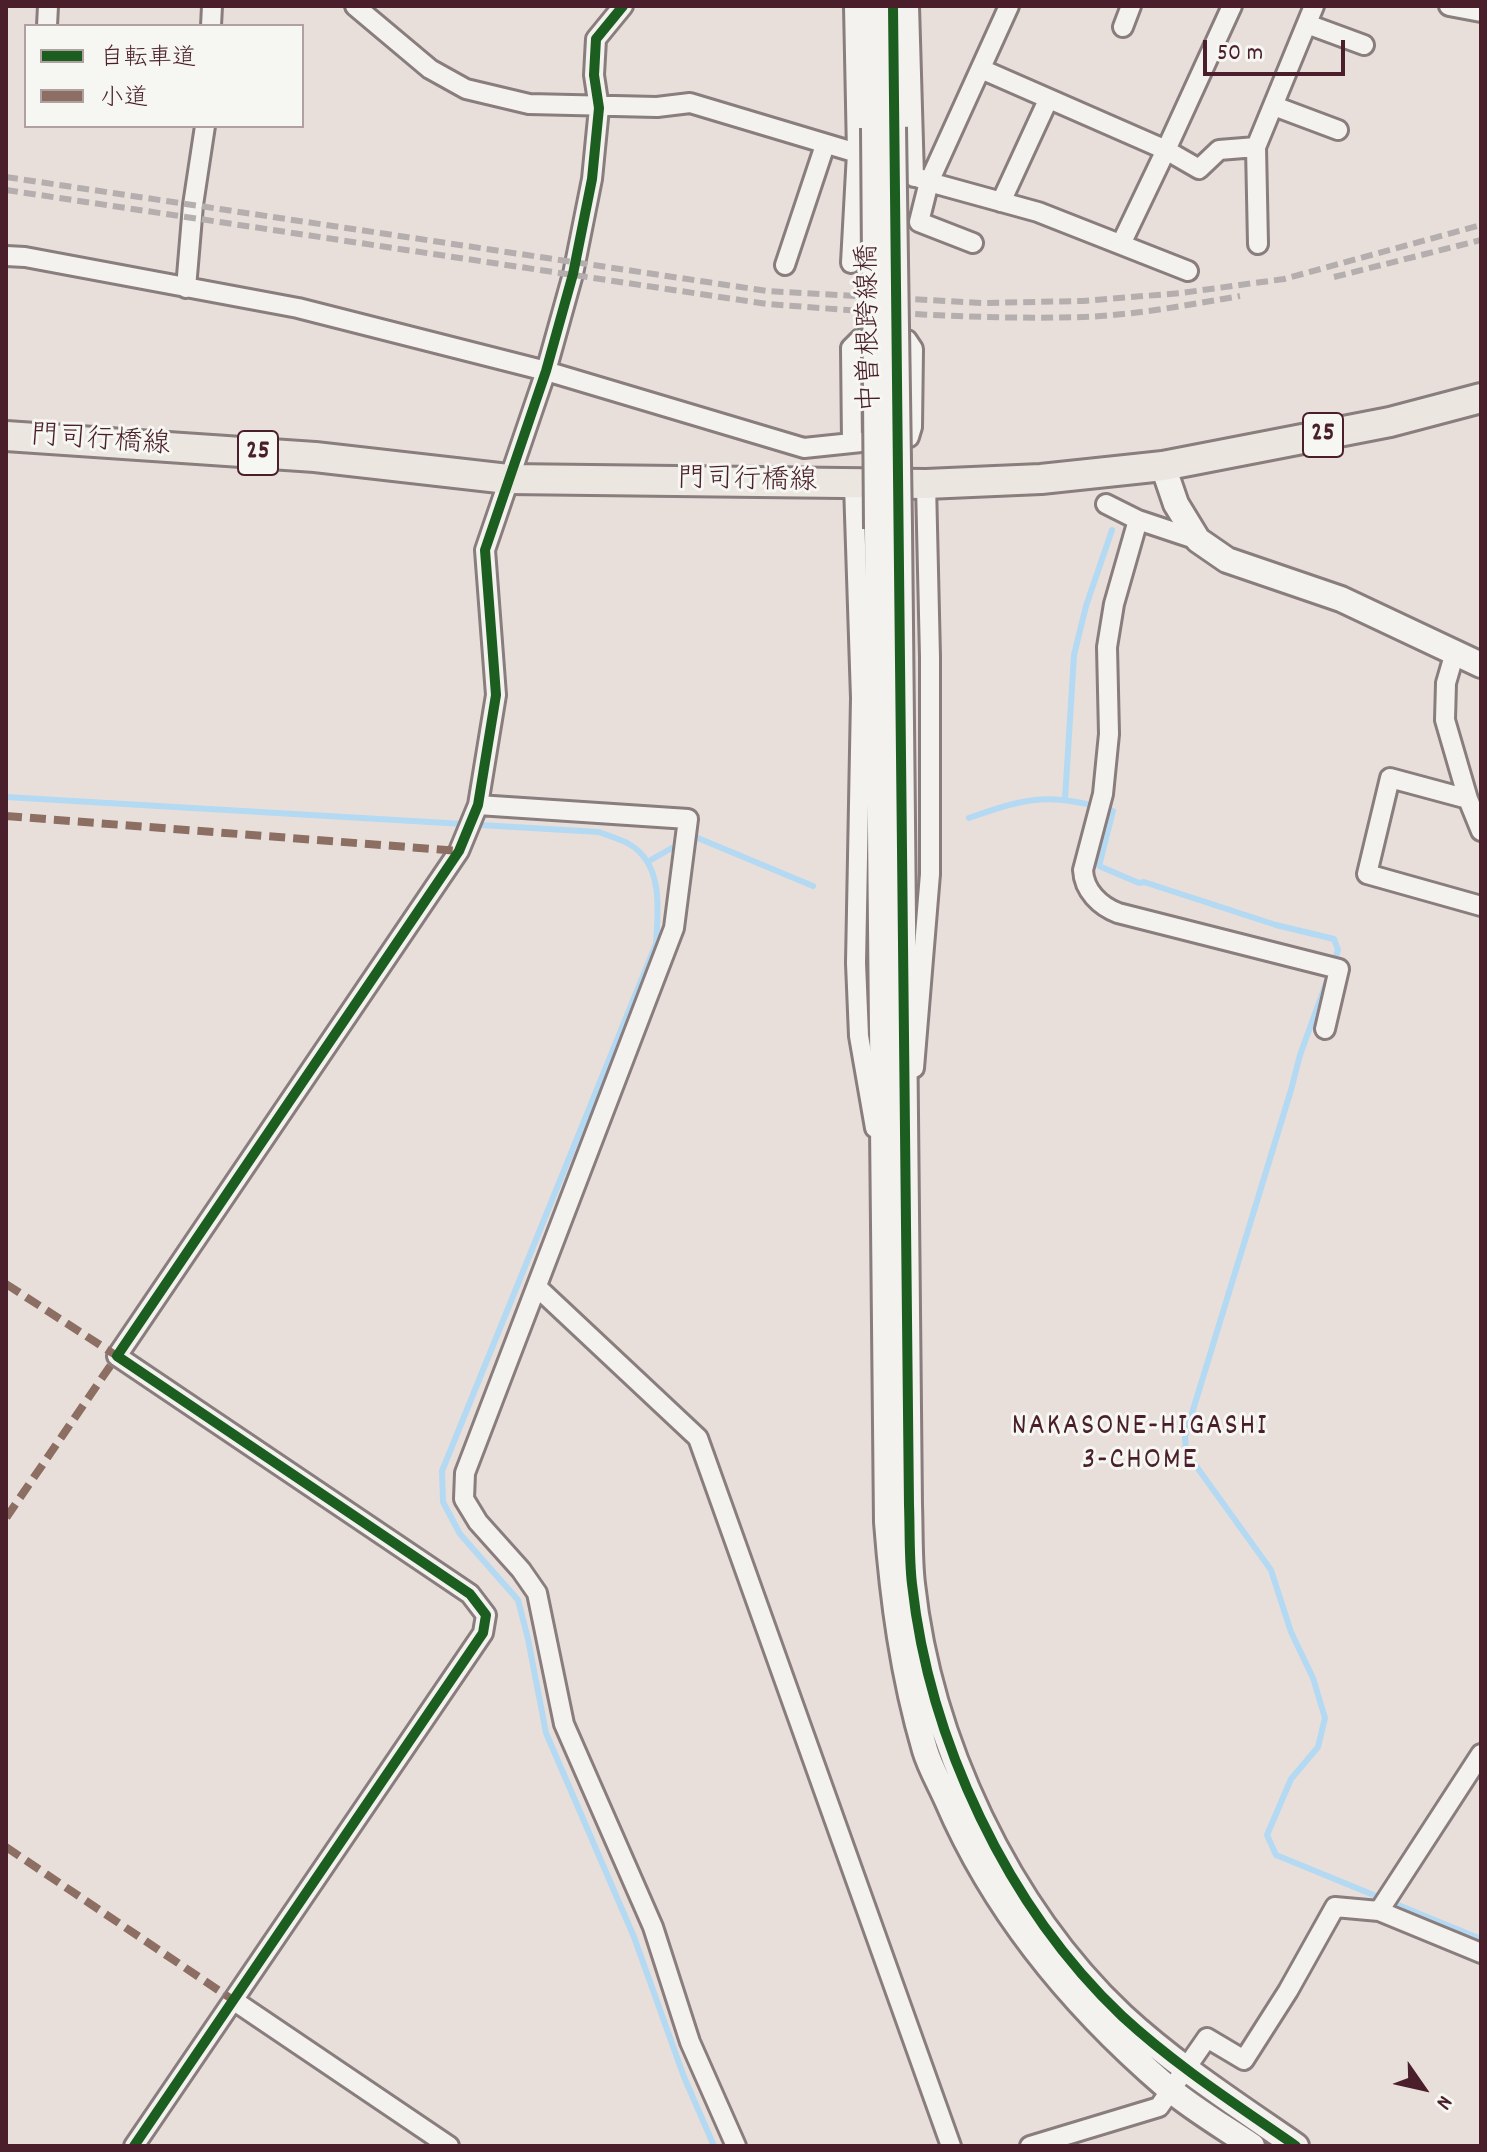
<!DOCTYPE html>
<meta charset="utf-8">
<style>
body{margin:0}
#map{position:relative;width:1487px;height:2152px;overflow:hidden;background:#e8dfda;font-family:Dekko,"Klee One",sans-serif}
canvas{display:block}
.frame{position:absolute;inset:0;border:8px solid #4a1f2b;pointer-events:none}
.legend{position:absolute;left:24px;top:24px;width:280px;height:104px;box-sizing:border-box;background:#f6f6f2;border:2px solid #b1a0a2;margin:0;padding:10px 14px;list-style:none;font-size:24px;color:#4a1f2b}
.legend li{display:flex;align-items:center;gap:16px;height:40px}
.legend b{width:40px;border:2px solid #b1a0a2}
.north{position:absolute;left:1383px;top:2048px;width:80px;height:80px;-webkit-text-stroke:6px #f6f6f2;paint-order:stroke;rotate:124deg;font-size:22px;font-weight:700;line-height:32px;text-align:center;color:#4a1f2b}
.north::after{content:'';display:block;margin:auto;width:28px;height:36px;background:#4a1f2b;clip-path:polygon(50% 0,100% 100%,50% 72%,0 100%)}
.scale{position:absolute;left:1203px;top:40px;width:142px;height:36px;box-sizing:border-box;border:4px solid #4a1f2b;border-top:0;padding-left:10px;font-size:24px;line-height:28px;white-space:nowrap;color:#4a1f2b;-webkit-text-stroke:6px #f6f6f2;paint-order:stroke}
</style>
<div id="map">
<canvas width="1487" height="2152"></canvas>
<div class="frame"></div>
<ul class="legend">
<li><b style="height:10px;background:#1b5e20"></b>自転車道</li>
<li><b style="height:10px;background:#8d6e63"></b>小道</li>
</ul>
<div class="north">N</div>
<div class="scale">50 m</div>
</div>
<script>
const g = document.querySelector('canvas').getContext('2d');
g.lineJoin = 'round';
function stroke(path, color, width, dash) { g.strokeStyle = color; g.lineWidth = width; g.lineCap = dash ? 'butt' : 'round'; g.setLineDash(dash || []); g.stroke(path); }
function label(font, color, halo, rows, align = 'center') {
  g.font = font + ' Dekko,"Klee One",sans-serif'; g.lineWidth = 6; g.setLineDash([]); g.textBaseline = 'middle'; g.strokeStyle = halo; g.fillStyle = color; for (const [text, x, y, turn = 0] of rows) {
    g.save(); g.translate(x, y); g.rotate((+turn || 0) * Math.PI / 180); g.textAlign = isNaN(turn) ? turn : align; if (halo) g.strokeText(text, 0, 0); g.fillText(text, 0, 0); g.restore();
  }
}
stroke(new Path2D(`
 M6,797L599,832C609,836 620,839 629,844C664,864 658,911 656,944L442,1471L443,1502L460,1534L518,1600L528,1639L546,1733L634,1937L684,2077L714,2146
 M1065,799L1074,655L1086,606L1112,530
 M969,818C1028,797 1052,792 1113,811L1099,866L1139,883L1144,882L1276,925L1334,939L1338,950L1334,963
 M649,861L693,836L813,886
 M1328,978L1300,1055L1291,1090L1185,1436L1186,1452L1271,1570L1291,1632L1313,1678L1325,1718L1318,1747L1291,1779L1267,1835L1276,1855L1481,1939`), '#b4d9f3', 6);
const street = new Path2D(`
 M355,6L430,69L466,89L529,104L657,107L690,103L857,153L929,182L1009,6
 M909,6L914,177
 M1449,6L1481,12
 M1307,24L1364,45
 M47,26L48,6
 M211,26L212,6
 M1123,27L1131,6
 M981,69L1166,150L1232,6
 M1274,106L1338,130
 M1256,147L1258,244
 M1001,202L1048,100
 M973,243L919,222L929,182L1038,212L1188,271
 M1121,244L1166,150L1199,169L1219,150L1256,147L1314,6
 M6,256L25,257L298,308L546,371L804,448L909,437L912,427L913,349L907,340L860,339L851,348L852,442
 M851,263L857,153L854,6
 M785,265L825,145
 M186,288L193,205L205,126
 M854,485L861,698L856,963L859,1036L875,1128
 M1106,504L1138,520L1114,604L1107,647L1109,734L1103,794L1083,870C1084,891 1100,906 1118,913L1339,969L1325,1029
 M1138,520L1198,540
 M1455,652L1446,683L1445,720L1468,799L1481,831
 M1468,799L1390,778L1367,874L1481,906
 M478,805L688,819L674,928L465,1473L464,1499L478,1522L521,1570L537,1593L564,1724L653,1927L690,2042L736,2146
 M914,1068L930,874V657L926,484
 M537,1287L698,1438L951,2146
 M1379,1911L1481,1754
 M233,2000L449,2146
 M134,2146L483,1633L486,1615L470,1594L117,1356L459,851L478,805L496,695L485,550L546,371L573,274L592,179L599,108L594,75L596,39L623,6
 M1030,2146L1159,2107L1207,2038L1244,2060L1288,1991L1335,1907L1379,1911L1481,1953`);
const secondary = new Path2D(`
 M871,6L874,128
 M893,6V127
 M1163,466L1176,504L1198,540L1227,560L1341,599L1481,665
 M899,528L909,1505C910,1531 909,1558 912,1584C929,1740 1007,1907 1122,2016C1175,2065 1237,2105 1296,2146
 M877,529L887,1522C893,1600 903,1675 925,1750C930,1767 940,1784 947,1800C995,1912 1075,2008 1167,2087C1193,2109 1224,2127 1252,2146`);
const primary = new Path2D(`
 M6,436L315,457L508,479L926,484L1041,479L1163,466L1390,422L1481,398`);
stroke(street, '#897d7d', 24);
stroke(secondary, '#897d7d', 30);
stroke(primary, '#897d7d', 34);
stroke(street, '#f3f2ef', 18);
stroke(secondary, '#f3f2ef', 24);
stroke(primary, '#ebe7e0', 28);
stroke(new Path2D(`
 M6,177L767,291L982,303L1083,301L1181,293L1284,279L1481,225
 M6,190L767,304C872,312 978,320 1083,317C1135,315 1188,305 1240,296
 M1334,277L1481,240`), '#b4afae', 6, [12, 6]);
const secondaryBridge = new Path2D(`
 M893,127L899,528
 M874,128L877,529`);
stroke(secondaryBridge, '#897d7d', 30, []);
stroke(secondaryBridge, '#f3f2ef', 24);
stroke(new Path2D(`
 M6,816L459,851
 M6,1284L117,1356L6,1518
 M6,1847L233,2000`), '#8d6e63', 8, [16, 8]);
stroke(new Path2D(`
 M893,6L909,1505C910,1531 909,1558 912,1584C929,1740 1007,1907 1122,2016C1175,2065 1237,2105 1296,2146
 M134,2146L483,1633L486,1615L470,1594L117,1356L459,851L478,805L496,695L485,550L546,371L573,274L592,179L599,108L594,75L596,39L623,6`), '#1b5e20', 10);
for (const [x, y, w] of [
 [1323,435,40],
 [258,453,40]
]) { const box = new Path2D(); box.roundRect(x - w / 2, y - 22, w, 44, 6); g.fillStyle = '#f6f6f2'; g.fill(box); stroke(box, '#4a1f2b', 2); }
label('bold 26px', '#4a1f2b', null, [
 ["25",1323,435],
 ["25",258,453]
]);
label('28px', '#4a1f2b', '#f6f6f2', [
 ["中曽根跨線橋",872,328,-91],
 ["門司行橋線",100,443,4],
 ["門司行橋線",747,483,1]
]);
g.letterSpacing = '2px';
label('30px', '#4a1f2b', '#f6f6f2', [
 ["NAKASONE-HIGASHI",1140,1429],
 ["3-CHOME",1140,1463]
]);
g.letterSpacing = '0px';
</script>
